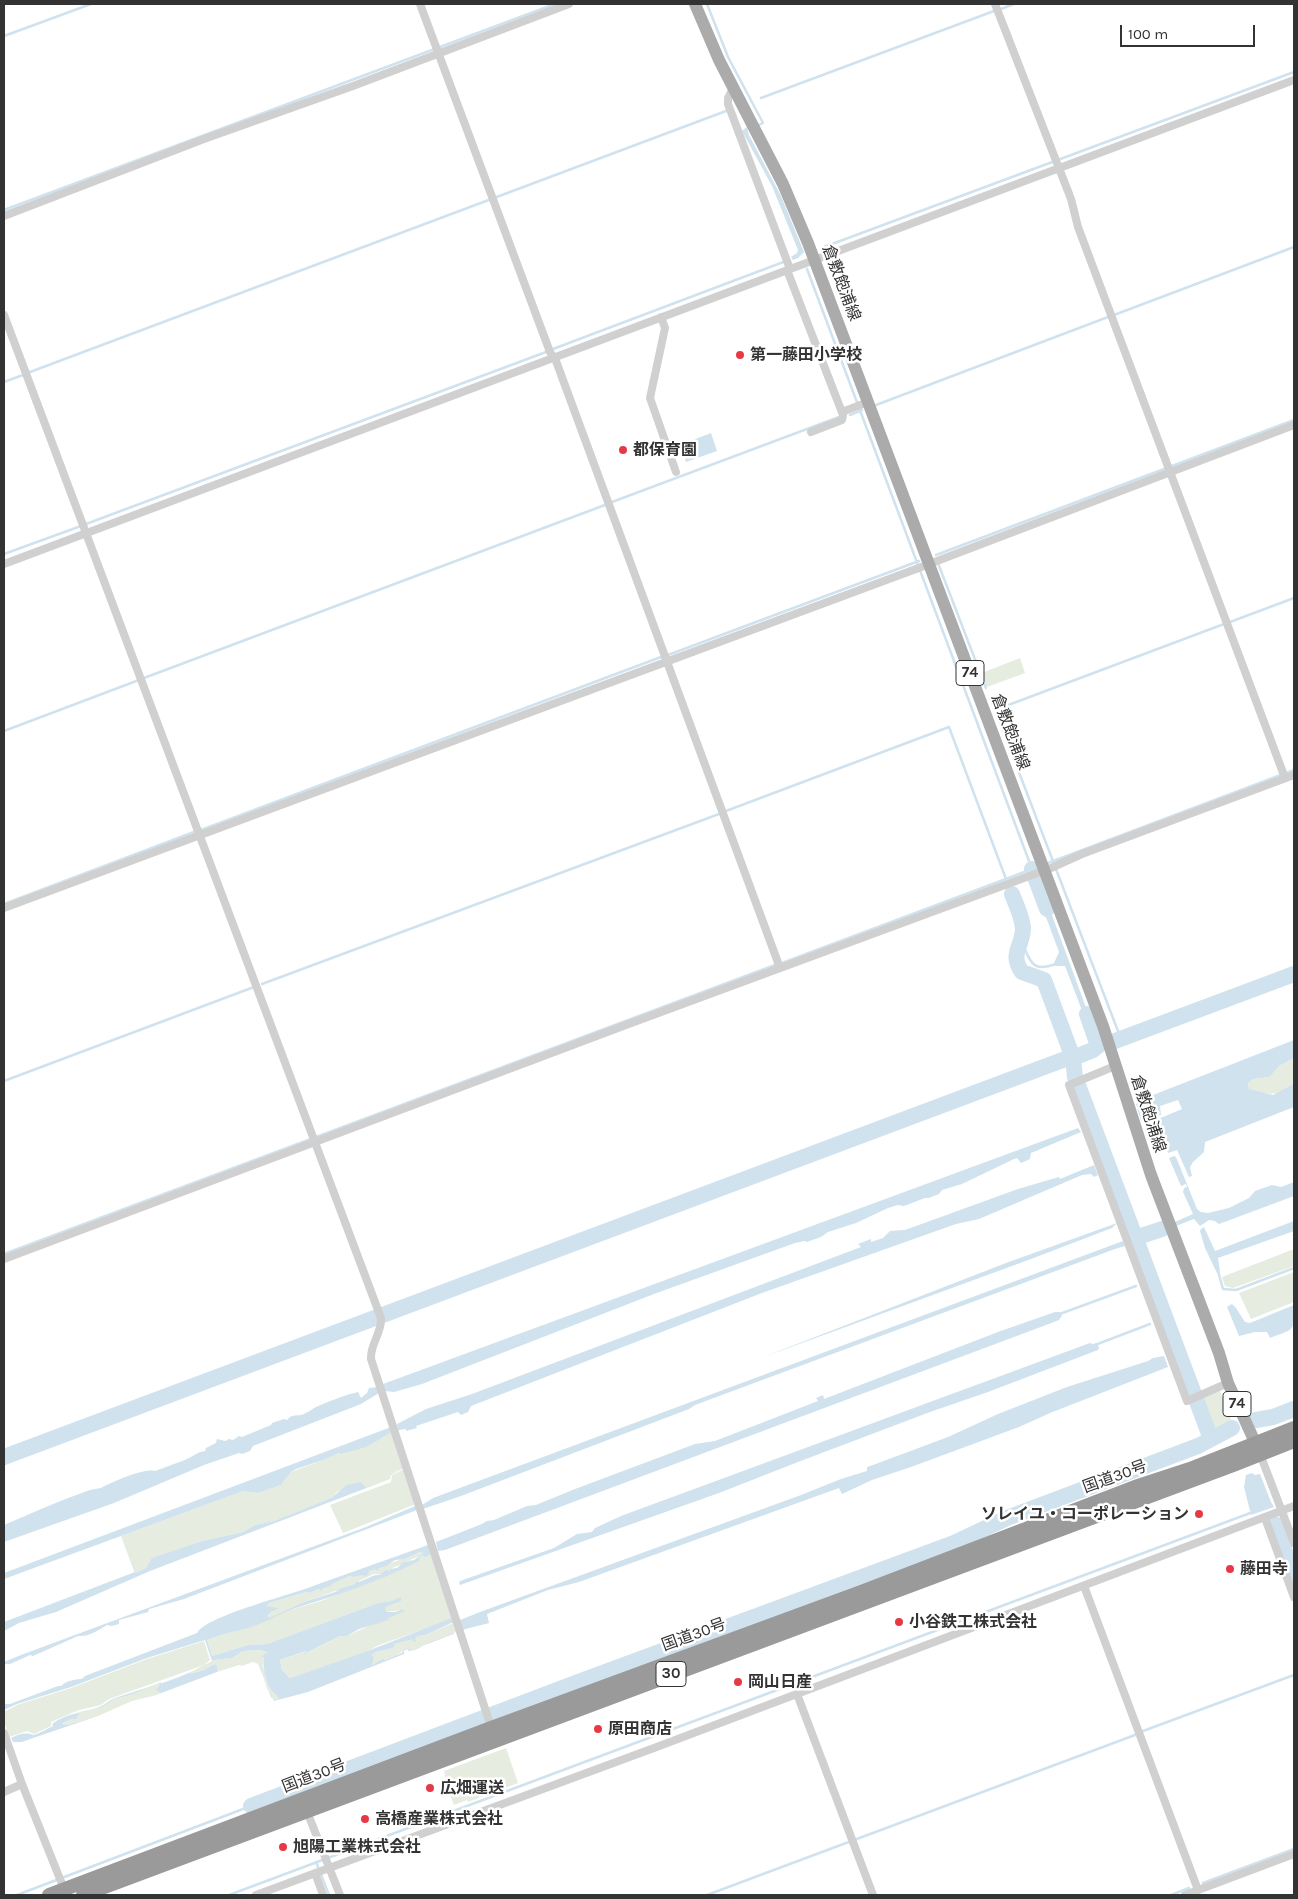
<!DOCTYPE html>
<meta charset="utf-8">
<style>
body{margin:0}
#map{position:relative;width:1298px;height:1899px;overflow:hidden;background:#fff;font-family:Karla,sans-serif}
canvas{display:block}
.frame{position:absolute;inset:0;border:5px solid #333;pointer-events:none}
.scale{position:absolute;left:1120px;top:25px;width:135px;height:22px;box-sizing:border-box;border:2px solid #333;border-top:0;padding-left:6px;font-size:15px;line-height:18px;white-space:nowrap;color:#333;-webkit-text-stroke:4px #fff;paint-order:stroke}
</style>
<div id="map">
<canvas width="1298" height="1899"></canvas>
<div class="frame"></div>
<div class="scale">100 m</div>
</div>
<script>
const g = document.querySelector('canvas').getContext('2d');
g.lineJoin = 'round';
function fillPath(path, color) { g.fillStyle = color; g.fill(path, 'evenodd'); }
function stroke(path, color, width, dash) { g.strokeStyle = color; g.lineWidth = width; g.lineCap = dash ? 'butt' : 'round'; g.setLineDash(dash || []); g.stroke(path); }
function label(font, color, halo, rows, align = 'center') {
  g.font = font + ' Karla,"Noto Sans JP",sans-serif'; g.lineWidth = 5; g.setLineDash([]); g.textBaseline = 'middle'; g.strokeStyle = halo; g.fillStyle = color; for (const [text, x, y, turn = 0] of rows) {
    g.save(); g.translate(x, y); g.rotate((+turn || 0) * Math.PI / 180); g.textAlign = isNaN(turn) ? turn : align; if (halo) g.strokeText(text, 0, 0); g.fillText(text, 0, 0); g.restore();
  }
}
fillPath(new Path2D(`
 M1020,658L1025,673L987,687L982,673Z
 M1294,1058V1084C1279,1097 1266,1095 1249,1089L1248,1083L1253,1079L1270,1077L1279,1066Z
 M1294,1249V1266L1233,1288L1225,1286L1222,1277Z
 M1294,1272V1302L1251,1319L1239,1293Z
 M1220,1391L1232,1422L1211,1429L1200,1399Z
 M392,1432L404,1468L391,1474L390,1479L367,1488L361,1482L337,1492L331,1498L274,1521L255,1525L243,1532L202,1541L153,1558L146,1568L135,1573L121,1536L238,1493L243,1491L258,1493L281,1485L291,1472L323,1460L326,1458L381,1438Z
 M404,1469L416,1504L343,1533L330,1505L391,1482L392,1475Z
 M421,1552L425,1553L423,1555L425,1558L431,1554L453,1619L379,1645L366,1652L290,1678L282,1670L280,1660L307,1651L306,1653L331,1641L328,1642L340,1636H347L403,1610L385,1612L384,1607L400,1601V1598L393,1601L378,1603L267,1644L248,1645L212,1656L207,1640C227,1632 249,1628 269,1619L268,1617L271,1612L278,1608L265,1606L269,1603L306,1592L310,1593L320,1589L321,1591L322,1588L350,1576L352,1577C375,1569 398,1560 421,1552ZM420,1556L419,1561L321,1601L291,1610L307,1601L335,1591H338L374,1574C380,1575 389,1573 392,1568L409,1562L410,1560Z
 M453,1623L457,1628L456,1631L453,1634L412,1650L407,1648L397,1655L371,1665L374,1657L372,1655L376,1652L393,1648L395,1644L412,1638L415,1639L418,1636L426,1635Z
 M204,1641L210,1660L204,1665L109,1699L101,1705L79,1710L51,1722V1726L34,1734L27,1731L9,1737L4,1721V1712L17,1705L71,1688L147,1659Z
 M260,1650L269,1652L264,1656L263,1666L267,1679L273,1692L280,1699L275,1700L271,1697L258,1663L253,1662L242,1666L239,1665L217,1672L214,1664L204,1670L190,1674L191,1672L214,1660L232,1658L243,1651Z
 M161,1682V1693L132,1701L98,1716L67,1725H62L80,1712L102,1707L115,1699L130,1695Z
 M506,1748L518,1783L468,1802L467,1800L454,1805L447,1787L444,1771Z`), '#e6ecdf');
fillPath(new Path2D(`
 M747,127L749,135L781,196L804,252L798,258L793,260L791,257L797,253L798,250L772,186L742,131Z
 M711,433L717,451L686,462L680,445Z
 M1010,886L1018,890L1025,906L1022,910L1023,913L1017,916L1007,887Z
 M1040,887L1049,907L1095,1032L1091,1034L1065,966H1055L1054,963L1059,952L1040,901L1041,900L1037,889Z
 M1294,1040L1293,1046L1294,1058L1279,1066L1270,1077L1253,1079L1248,1083L1249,1089L1273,1095L1294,1084V1107L1205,1142L1204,1152L1193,1162L1190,1167L1192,1176L1189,1177L1177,1150L1168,1153L1156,1120L1182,1109L1178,1100L1160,1106L1161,1115L1141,1121L1136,1104L1151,1098L1153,1095Z
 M1078,1128L1081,1132L1031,1153L1030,1159L1021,1163L1017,1158L1014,1159L962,1184L942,1190L939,1194L929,1198H925L904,1206L898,1205L888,1208L856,1223L828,1232L821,1237L807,1242L805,1241L795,1243L654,1294L422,1384L394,1392L385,1391L383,1384Z
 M1174,1156L1176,1157L1197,1209L1201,1212L1208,1213L1229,1208L1249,1198L1255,1191L1272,1185L1281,1187L1294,1182V1196L1219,1224L1215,1221L1209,1220L1200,1226L1194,1219L1176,1226L1175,1222L1193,1214L1183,1192L1184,1188L1187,1187L1186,1184L1181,1186L1169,1158Z
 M1094,1165L1098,1175L1094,1177L1091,1174L1082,1175L979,1219L956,1224L762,1293L471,1406L468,1412L461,1415L458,1412L416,1426L417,1428L406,1431V1429L398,1430L397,1424L426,1409L472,1394L861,1247L858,1244L871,1239V1242L883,1238L890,1231L905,1230L1018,1189L1059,1177L1060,1179Z
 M1294,1221V1231L1218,1258L1220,1271L1217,1273L1205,1248L1200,1231L1201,1229L1204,1227L1215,1251Z
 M1117,1223L1112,1228L1031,1259L761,1358L1006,1263Z
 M1123,1241L1125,1246L1115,1249L695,1405L689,1409L461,1496L423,1509L422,1505L433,1498Z
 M1232,1304L1236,1308L1245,1322L1250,1323L1294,1305C1294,1333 1295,1328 1270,1338L1267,1332H1255L1239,1336L1227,1307Z
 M1055,1312H1060L1062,1316L1059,1320L1046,1325L445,1550L438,1551L436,1542L482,1524L487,1521L494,1520L527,1506L536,1505L575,1489L695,1444L715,1441L818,1401L816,1398L823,1395L824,1399L998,1332Z
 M1090,1343L1093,1344L1097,1343L1099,1348L1098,1350L988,1392L930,1412L798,1462L719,1493L460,1585L459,1583L460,1581L554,1548L577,1534L592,1532L595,1528L621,1516Z
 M1164,1356L1168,1367L1050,1413L1019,1427L911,1467L872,1480L842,1494L839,1488L579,1582L548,1590L487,1614L489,1623L462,1630L460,1620L480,1612L801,1495L841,1479L867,1471V1467L873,1465L948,1437L998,1414L1067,1387L1148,1361L1153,1358Z
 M377,1387L379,1393L361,1404L253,1446L250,1451L242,1454L239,1453L204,1465L114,1503L4,1542V1525C32,1513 61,1500 90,1490C93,1489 97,1489 101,1488C113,1482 143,1468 155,1471L185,1460L200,1452L205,1451L206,1448L216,1443L217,1439L225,1441L229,1439L233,1440L239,1436L242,1437L271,1425L272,1423L284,1419L287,1420C292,1414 295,1416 301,1415C306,1414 312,1409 316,1407C330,1401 344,1395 358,1392L361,1398L367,1393L369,1388Z
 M391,1427L404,1468L391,1474L390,1479L150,1571L56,1612L19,1623L4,1631V1622L135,1572L121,1536L4,1579V1573ZM392,1432L404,1467L391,1475L390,1479L367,1488L361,1482L347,1485L331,1498L274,1521L255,1525L243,1532L202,1541L152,1558L146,1568L135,1573L121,1536L238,1493L243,1491L258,1493L281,1485L291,1472L296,1469L323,1460L339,1453L341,1454L366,1447Z
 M1252,1473L1255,1475L1260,1474L1271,1502L1274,1507L1251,1515L1244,1487L1246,1475Z
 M415,1506L417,1510L184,1599L149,1609L148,1612L119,1620V1624L112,1626L107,1625C99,1630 89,1637 78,1636L33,1656L30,1655L10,1664H4V1662L21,1655L366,1527Z
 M428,1545L457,1628V1631C449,1636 441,1638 433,1641C424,1644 419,1650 409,1651L407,1649L404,1651V1654L308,1692L274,1701L267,1688L259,1664L253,1662L217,1672L156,1695L132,1701L98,1716L33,1738L22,1742H13L11,1738C18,1734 26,1732 33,1735C41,1733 46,1729 53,1726L52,1724C67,1713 82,1713 99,1707C105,1705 109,1700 115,1698C147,1687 183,1679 212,1661L205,1640L147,1658L71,1687L17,1704L4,1710V1704H10L58,1686H61C66,1681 75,1679 82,1679L85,1676L197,1633C206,1616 291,1595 313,1586C351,1572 390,1559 428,1545ZM420,1552L424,1553L414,1560L409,1561V1562H404L397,1568L390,1569V1571L386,1570L379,1575C372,1574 364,1582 356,1582L354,1584L339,1589L338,1591L307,1601L269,1618L268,1616L271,1612L279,1608L266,1606L269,1603L306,1592L310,1593L319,1589L321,1591L323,1588L331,1586L332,1584L350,1576L352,1577L362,1575L365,1576L368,1575L369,1571L375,1569L378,1571L379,1568L386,1566L395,1560L404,1559ZM431,1554L452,1618L365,1652L290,1678L282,1670L280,1660L306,1651L304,1654L340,1636H347L359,1629L392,1619H386L405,1611L403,1610L404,1609L395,1612H386L385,1607L401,1601V1597L392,1601L378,1603L267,1644L248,1645L212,1656L207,1640C222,1634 236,1631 251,1627C264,1623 277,1615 290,1610C333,1596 379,1582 419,1561L420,1557L423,1555L425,1558ZM451,1623H453L457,1628L456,1631L453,1634L412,1650L407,1648L404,1650L402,1653L385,1660L383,1659L372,1665L374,1657L372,1655L376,1652L393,1648L395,1644L412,1639L414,1642L416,1641L415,1639L418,1636L426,1635ZM260,1650L268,1652L261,1657H264C262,1665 266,1682 272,1691C275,1694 277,1696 279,1699L275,1700L271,1697L258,1663L253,1662L217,1672V1666L214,1664L204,1670L190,1674L191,1672L214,1660L232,1658L243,1651ZM161,1683L156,1690L161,1693L132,1701L98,1716L67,1725L62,1724L71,1719H76L80,1712L102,1707L115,1699L130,1695Z`), '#cfe2ee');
stroke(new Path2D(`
 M707,4L728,57L763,123L759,125
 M1001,9L1014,4
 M4,36L91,4
 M761,98L994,11
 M4,210L555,4
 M824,247L1294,72
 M807,269L1032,869
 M1114,315L1294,247
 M553,349L786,261
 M30,372L726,111
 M4,382L23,375
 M876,405L1108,317
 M850,415L862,410
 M612,502L839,417
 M86,524L546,352
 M4,554L81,526
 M936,555L1294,420
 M938,563L986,688
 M1230,622L1294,598
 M668,655L919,561
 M144,678L605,505
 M994,707L1121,1039
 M995,710L1224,624
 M4,731L139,680
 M726,811L949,727L1006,879L782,963
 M201,830L661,657
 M1048,863L1294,770
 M1006,879L1035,868
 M4,904L194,832
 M1021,940C1031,962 1031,974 1058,963
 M262,984L719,814
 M4,1081L254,987
 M1089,1127L1093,1126
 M1103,1163L1106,1162
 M1126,1220L1128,1219
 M1133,1240L1136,1239
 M4,1254L775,965
 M1218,1271L1223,1289L1236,1290L1294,1268
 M1149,1282L1151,1281
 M1057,1315L1136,1286
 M1162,1320L1165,1319
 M1095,1345L1150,1324
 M1176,1357L1179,1356
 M1292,1409L1294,1414
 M1143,1731L1294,1675
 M316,1862L329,1895
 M1203,1883L1294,1849
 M17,1895L251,1806
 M229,1895L1253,1512
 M707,1895L1135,1735
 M1171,1895L1189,1888`), '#cfe2ee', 2.5);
stroke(new Path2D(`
 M1032,869L1047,909
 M1087,1014L1098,1046L1093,1050L1073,1058L1075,1077L1211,1439
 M1115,1041L1294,974
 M1135,1238L1162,1229
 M1256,1420L1273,1417L1294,1409
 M4,1457L1068,1058H1073L1044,980L1022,972C1009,954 1023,946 1023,928C1022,916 1016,905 1012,894
 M1275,1524L1294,1577
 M251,1806L581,1681L954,1543L1007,1518L1198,1446L1232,1428`), '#cfe2ee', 16);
stroke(new Path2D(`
 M420,4L550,352L556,361L780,968
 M995,4L1071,199L1078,227L1285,778
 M733,88L728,98V104L790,269
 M4,216L204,139L353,86L569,4
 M787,270L843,415L842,420L811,432
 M4,315L381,1318C382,1333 370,1344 371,1359L492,1730
 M661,317L665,328L650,398L676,472
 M842,412L868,402
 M4,564L1294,80
 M4,908L916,569L1294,425
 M1115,1066L1069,1085L1187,1401L1228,1383
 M4,1259L626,1025L1051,868L1082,854L1294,775
 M1260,1454L1294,1543
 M1265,1518L1294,1597
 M1084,1586L1198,1890
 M797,1694L873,1895
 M4,1733L22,1784L4,1792
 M22,1784L64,1889
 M306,1809L340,1895
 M315,1873L323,1895
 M256,1895L654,1748L1294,1506
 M1185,1895L1294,1854`), '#d0d0d0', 8);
stroke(new Path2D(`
 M695,4L719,60L783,184L808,243L1103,1026L1151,1175L1219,1353L1228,1383L1259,1451`), '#ababab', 12);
stroke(new Path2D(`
 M49,1895L491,1728L861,1592L1135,1487L1190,1469L1294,1428
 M83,1895L1236,1464L1294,1441`), '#9a9a9a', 14);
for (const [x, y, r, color] of [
 [740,355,5,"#e63946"],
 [623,450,5,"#e63946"],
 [1199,1514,5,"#e63946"],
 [1230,1569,5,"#e63946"],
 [899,1622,5,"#e63946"],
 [738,1682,5,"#e63946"],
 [598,1729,5,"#e63946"],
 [430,1788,5,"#e63946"],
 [365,1819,5,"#e63946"],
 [283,1847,5,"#e63946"]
]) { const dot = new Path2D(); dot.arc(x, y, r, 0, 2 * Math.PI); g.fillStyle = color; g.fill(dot); stroke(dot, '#fff', 2); }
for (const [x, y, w] of [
 [970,673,28],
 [1237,1404,28],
 [671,1674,30]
]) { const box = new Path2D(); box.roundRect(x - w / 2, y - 12.5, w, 25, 4); g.fillStyle = '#fff'; g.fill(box); stroke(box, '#333', 1); }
label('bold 15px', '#333', null, [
 ["74",970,673],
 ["74",1237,1404],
 ["30",671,1674]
]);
label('16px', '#333', '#fff', [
 ["倉敷飽浦線",841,283,69],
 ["倉敷飽浦線",1010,732,69],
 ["倉敷飽浦線",1148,1114,72],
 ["国道30号",1115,1477,-20],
 ["国道30号",694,1635,-20],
 ["国道30号",314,1776,-21]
]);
label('bold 16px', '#333', '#fff', [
 ["第一藤田小学校",750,355],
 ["都保育園",633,450],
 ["ソレイユ・コーポレーション",1189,1514,"right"],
 ["藤田寺",1240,1569],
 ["小谷鉄工株式会社",909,1622],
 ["岡山日産",748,1682],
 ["原田商店",608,1729],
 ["広畑運送",440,1788],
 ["高橋産業株式会社",375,1819],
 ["旭陽工業株式会社",293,1847]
], 'left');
</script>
